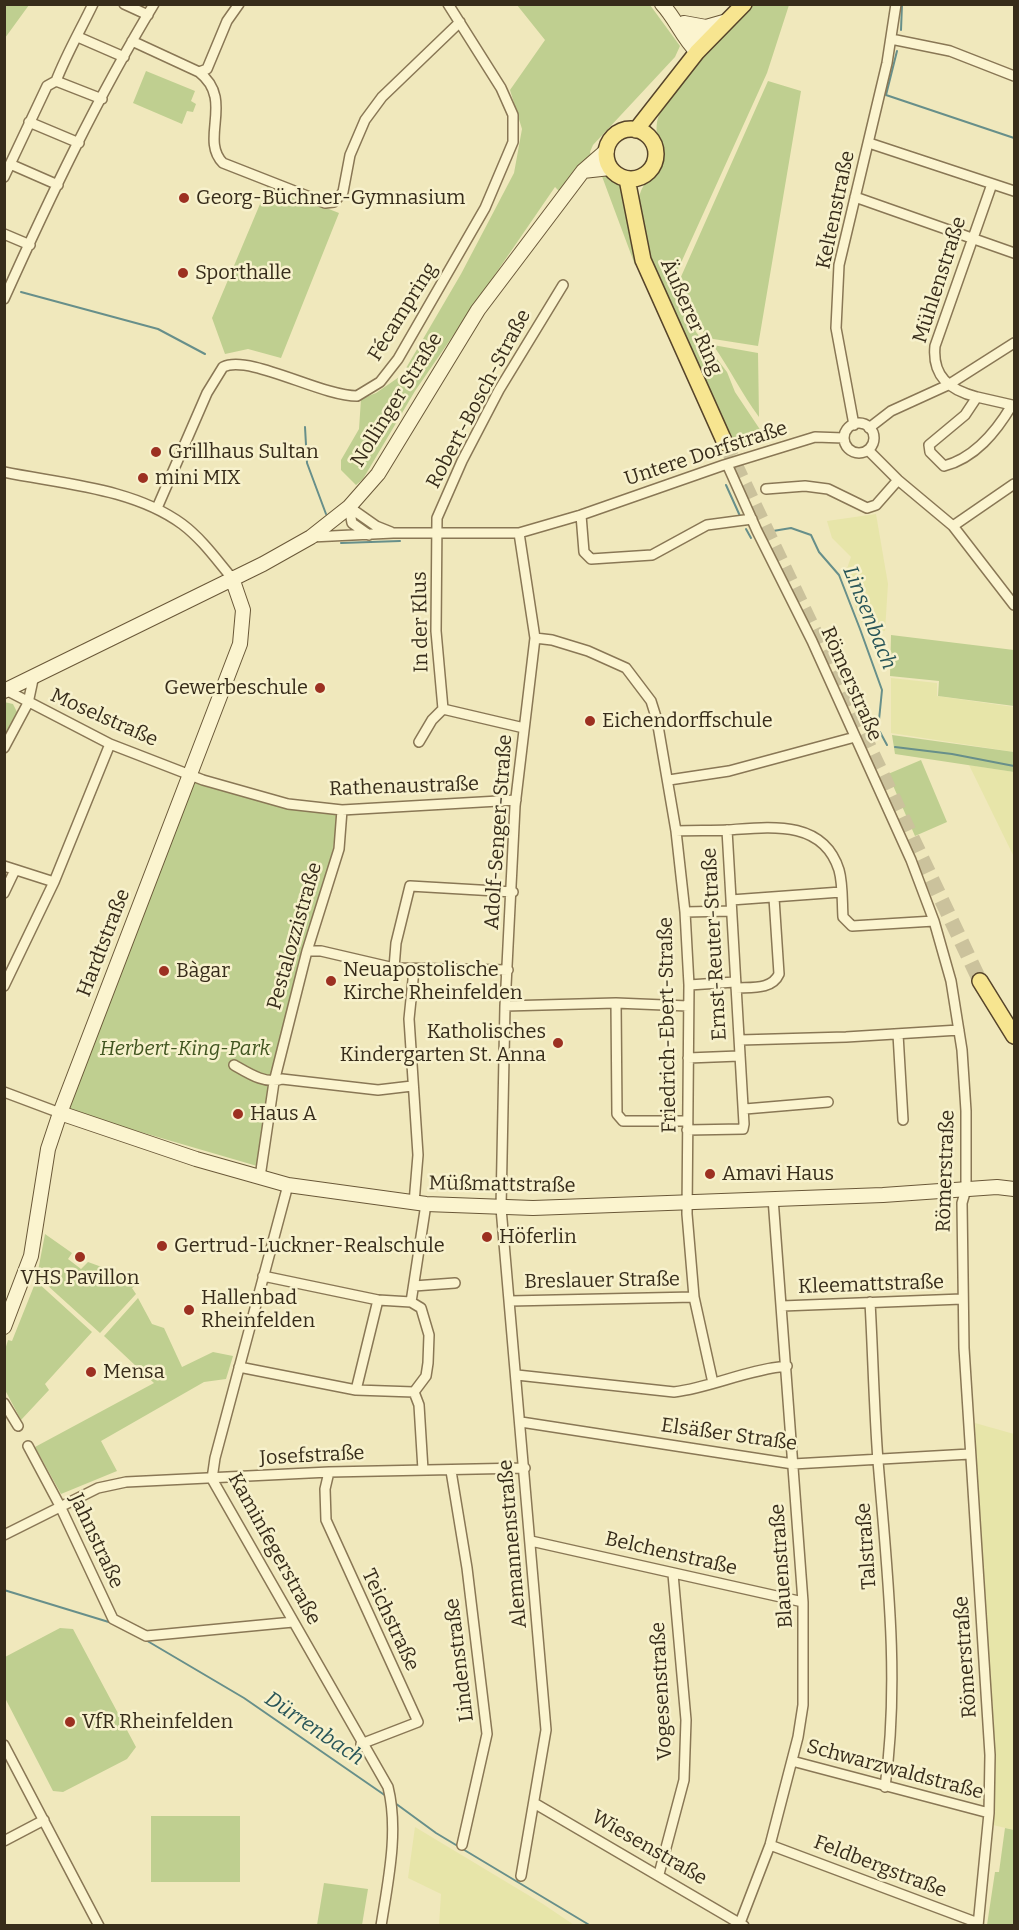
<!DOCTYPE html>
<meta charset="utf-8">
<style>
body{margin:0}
#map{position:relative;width:1019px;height:1930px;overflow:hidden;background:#f0e8bc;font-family:Bitter,serif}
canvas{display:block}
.frame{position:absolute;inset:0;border:6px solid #372c1a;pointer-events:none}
</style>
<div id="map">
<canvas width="1019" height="1930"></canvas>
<div class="frame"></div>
</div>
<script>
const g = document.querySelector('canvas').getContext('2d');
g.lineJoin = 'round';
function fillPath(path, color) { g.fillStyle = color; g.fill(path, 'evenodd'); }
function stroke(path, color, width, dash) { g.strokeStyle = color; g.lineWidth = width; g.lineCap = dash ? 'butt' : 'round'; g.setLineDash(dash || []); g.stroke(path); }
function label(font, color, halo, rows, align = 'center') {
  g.font = font + ' Bitter,serif'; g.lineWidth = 5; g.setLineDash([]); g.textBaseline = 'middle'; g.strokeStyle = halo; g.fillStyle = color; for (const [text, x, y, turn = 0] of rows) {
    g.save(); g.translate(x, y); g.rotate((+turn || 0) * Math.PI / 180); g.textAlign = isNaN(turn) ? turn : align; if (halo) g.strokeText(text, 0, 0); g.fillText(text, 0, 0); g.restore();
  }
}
fillPath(new Path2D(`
 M876,514L888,584L885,631L864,628L844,577L851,557L832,538L827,521Z
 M891,678L937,683V696L1014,707V752L891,733Z
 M969,765L1014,772V857Z
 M975,1423L1014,1434V1830L993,1825L994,1729L976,1470Z
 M415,1827L543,1904L574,1925H439L441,1894L408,1878Z`), '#e7e5a9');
fillPath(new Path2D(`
 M5,4L29,5L5,38L4,5Z
 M517,5H650L680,46L675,57L593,145L590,152L592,158L560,192L555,187L415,391L363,479L356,485L341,470V460L359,429L361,399L376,393L402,375L461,274L514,173L522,129L510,90L545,40Z
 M754,5H789L767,73L675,276L674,283L696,332L727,372L735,392L767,440L734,448C706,390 634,261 639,199C641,183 653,177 657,163C663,147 652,133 659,115C675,75 724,35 754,5Z
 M146,71L195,91L191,101L196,104L193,112L187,111L182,124L133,103Z
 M768,81L801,91L758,346L707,338L690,309L680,279Z
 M600,171L609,174L621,184L639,263L635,265Z
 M268,185L339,213L281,358L248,349L225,354L212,318Z
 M713,345L758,353L759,417C742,394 730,369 713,345Z
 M891,635L1014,650V706L938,696L939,681L890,676Z
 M4,702L13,704L17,712L4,741Z
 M892,735L1014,752V772L895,754Z
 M921,760L947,822L915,836L888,774Z
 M191,780L287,807L338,813L333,849L257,1166L65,1110Z
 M45,1234L72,1253L68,1259L81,1269L88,1262L132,1278L136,1285L132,1288L136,1294L100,1333L37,1276Z
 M36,1281L92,1332L45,1384L49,1390L21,1420L5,1390V1350L8,1340L12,1341Z
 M138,1298L152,1324L164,1328L182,1367L213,1352L233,1356L226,1379L204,1382L101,1441L117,1471L61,1494L35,1447L154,1383L104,1336Z
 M60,1628L73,1629L136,1747L127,1759L63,1792L53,1791L5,1698V1657Z
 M151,1816H240V1882H151Z
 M1005,1828L1014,1830V1925H987L995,1872H999Z
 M324,1883L368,1889L362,1925H317Z`), '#bfcf90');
stroke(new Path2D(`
 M901,30L902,4
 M897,51L886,95L1014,138
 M21,292L158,329L205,354
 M305,427L307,463L326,514
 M726,485L740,516
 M746,529L751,538
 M773,531L791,528L811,535L819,552L839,575L860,629L882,690L879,720
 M341,543L400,541
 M880,732L887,745
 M895,747L952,754L1014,766
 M4,1590L112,1623
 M144,1639L244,1698L386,1796
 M395,1803L436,1833L591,1926`), '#678f8a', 2);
stroke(new Path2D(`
 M725,443L980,981`), '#cbc29c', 15, [15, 8]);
const street = new Path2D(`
 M124,4L148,15
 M78,37L124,57
 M891,39L950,51L1014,76
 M132,41L199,72C235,100 199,139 223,163L325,203L334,202L343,192L350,155L365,120L382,97L460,22
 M199,72L207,69L227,21L239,4
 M56,81L102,99
 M29,122L79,143
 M869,143L1014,191
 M10,164L58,185
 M4,177L47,86L56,81C67,53 80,31 93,4
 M992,184L935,346C932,376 949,390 977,397L965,415L929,445L930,452L944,466C975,458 996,432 1012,405L1014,406
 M855,197L1014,253
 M4,234L30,245
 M4,299C49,199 97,98 154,4
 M977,397L1012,405
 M844 438a15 15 0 1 1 30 0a15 15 0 1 1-30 0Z
 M854,425L836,328L839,265L887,63L896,4
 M869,428L891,411L948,385L1014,343
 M868,450L898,480L953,526L1014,605
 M727,464L757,531L812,641L911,860L934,921L951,981L962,1050L966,1111V1189L962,1203L964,1348L990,1755L989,1813L978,1926
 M4,472C62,484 133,488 182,524C202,539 216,559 232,578
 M766,489L805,486L828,489L867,508L876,505L898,480
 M349,507L376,526L391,532
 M349,507L352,523L369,535
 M157,508L207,393L223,367C249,354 321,396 357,396L380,382L398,359L485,208L513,142V115L501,88L448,4
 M581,515L584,552L591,559L652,555L707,525L752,519
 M953,526L1014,484
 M519,533L535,638L515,806L505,1006L501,1208L546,1730L521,1876
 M311,537L393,533H519L581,515L724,465L815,437L844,438
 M535,638L552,640L588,651L626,668L651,701L657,720L676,831L685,912L689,985L687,1214L694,1297L713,1383
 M4,689L110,744L203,780L288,804L342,810L516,800
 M524,728L443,709L436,631L437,518L462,461L499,390L563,285
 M419,742L432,720L443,709
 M4,748L28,703L34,675
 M669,780L729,771L855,737
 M676,831C694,830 711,831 728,830C769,827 823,819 839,870C843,884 842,902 843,917L852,926L934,921
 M4,866L54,882
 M4,893L15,870
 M731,900L841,892
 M685,912L731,911
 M307,951H321L394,968L508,970
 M394,968L396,943L410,886L513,892
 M414,970L409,1019L418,1155L414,1203
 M689,985L735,982
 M4,986L54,882L110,744
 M736,988C751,987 772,990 779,974L774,898
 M616,1003L617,1114L623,1121H687
 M505,1006L616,1003L688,1006
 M898,1034L903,1120
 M740,1040L846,1037L959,1030
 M688,1058L739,1056
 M234,1065C248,1073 266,1085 282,1079L378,1090L412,1086
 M4,1092L60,1113
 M745,1109L828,1102
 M687,1130L743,1129L744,1124L727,830
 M260,1177L274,1082L307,951L339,849L342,810
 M288,1185L215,1458L212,1479L388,1787C399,1831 388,1881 381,1926
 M414,1286L455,1283
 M510,1301L694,1297
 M411,1302L426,1204
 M870,1302C873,1355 874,1408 878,1461C887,1570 900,1679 885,1787
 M782,1306L962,1299
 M239,1367L356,1390L414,1392L426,1376L428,1363L429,1335L421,1308L411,1302L378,1300L263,1276
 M517,1375L674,1392C713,1387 745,1370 787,1366
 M356,1390L378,1300
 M414,1392L419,1405L423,1470
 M4,1403L18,1426
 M521,1422L793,1464L970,1454
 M28,1446L60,1506L113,1619L146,1636L293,1622
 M451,1471L467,1568L487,1734L462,1845
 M329,1472L325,1489L326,1520L418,1722L361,1744
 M4,1535L98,1488L126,1482L329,1472L525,1468
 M531,1541L803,1602
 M4,1745L99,1926
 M792,1761L989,1813
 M534,1803L744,1926
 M4,1841L44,1820
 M770,1845L978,1923
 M659,1874L684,1780L686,1720L673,1574
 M740,1923L770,1845L798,1737L803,1705V1602L773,1198`);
const secondary = new Path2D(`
 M662,4C676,19 682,37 697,52L699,38L688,25
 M684,23L706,27L727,21
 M583,171L610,168
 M4,691L263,564L311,537L349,507L378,474L478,310L583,171L607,150
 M60,1113L196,1159L288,1185L426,1204L533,1208L883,1195L997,1187L1014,1189
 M4,1327L31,1256L48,1149L60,1113L240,644L243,610L232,578`);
const primary = new Path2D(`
 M606 154a25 25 0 1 1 50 0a25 25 0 1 1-50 0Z
 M636,130L697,52L744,4
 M627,179L643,260L725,443
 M980,981L1014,1036`);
stroke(street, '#897755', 12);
stroke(secondary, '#6a5838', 16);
stroke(primary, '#56442a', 18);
stroke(street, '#fbf4cf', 9);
stroke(secondary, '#fbf4cf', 14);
stroke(primary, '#f7e590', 15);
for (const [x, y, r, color] of [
 [184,198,6,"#9c3021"],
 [183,273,6,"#9c3021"],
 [156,452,6,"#9c3021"],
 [143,478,6,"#9c3021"],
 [320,688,6,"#9c3021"],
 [590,721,6,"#9c3021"],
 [164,971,6,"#9c3021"],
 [331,981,6,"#9c3021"],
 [558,1043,6,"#9c3021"],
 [238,1114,6,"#9c3021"],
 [710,1174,6,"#9c3021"],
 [487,1237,6,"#9c3021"],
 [162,1246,6,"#9c3021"],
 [80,1257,6,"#9c3021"],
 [189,1310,6,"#9c3021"],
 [91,1372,6,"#9c3021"],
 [70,1722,6,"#9c3021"]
]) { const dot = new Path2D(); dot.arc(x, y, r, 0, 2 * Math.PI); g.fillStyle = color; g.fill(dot); stroke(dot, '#f7f1cc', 2); }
label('20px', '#372c1a', '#f7f1cc', [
 ["Georg-Büchner-Gymnasium",196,198],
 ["Sporthalle",195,273],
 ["Grillhaus Sultan",168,452],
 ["mini MIX",155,478],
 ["Gewerbeschule",308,688,"right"],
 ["Eichendorffschule",602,721],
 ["Neuapostolische",343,970],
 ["Kirche Rheinfelden",343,993],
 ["Bàgar",176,971],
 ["Katholisches",546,1032,"right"],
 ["Kindergarten St. Anna",546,1055,"right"],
 ["Haus A",250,1114],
 ["Amavi Haus",722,1174],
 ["Höferlin",499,1237],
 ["Gertrud-Luckner-Realschule",174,1246],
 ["VHS Pavillon",80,1278,"center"],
 ["Hallenbad",201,1298],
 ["Rheinfelden",201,1321],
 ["Mensa",103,1372],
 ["VfR Rheinfelden",82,1722]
], 'left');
label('20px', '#372c1a', '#f7f1cc', [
 ["Keltenstraße",836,210,-78],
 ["Mühlenstraße",940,280,-72],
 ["Fécampring",403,312,-58],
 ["Äußerer Ring",691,317,66],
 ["Robert-Bosch-Straße",479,399,-62],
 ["Nollinger Straße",397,400,-58],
 ["Untere Dorfstraße",706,454,-18],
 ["In der Klus",421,622,-91],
 ["Römerstraße",851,684,66],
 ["Moselstraße",104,718,24],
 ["Rathenaustraße",404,787,-2],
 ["Adolf-Senger-Straße",499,832,-86],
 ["Pestalozzistraße",295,936,-74],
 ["Hardtstraße",104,943,-69],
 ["Ernst-Reuter-Straße",715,944,-93],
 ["Friedrich-Ebert-Straße",668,1025,-91],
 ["Römerstraße",946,1171,-88],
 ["Müßmattstraße",502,1185,1],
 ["Breslauer Straße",602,1281,-1],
 ["Kleemattstraße",871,1285,-2],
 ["Elsäßer Straße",729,1435,8],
 ["Josefstraße",312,1456,-3],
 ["Jahnstraße",96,1541,65],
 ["Alemannenstraße",513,1544,-95],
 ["Talstraße",867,1546,-94],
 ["Kaminfegerstraße",274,1549,61],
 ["Belchenstraße",671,1554,13],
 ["Blauenstraße",782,1566,-94],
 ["Teichstraße",390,1620,65],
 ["Römerstraße",966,1657,-94],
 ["Lindenstraße",460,1660,-97],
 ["Vogesenstraße",662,1691,-93],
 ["Schwarzwaldstraße",895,1770,15],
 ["Wiesenstraße",649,1848,30],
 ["Feldbergstraße",880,1867,21]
]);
label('italic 20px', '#415520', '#f7f1cc', [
 ["Herbert-King-Park",185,1049]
]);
label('italic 21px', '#285558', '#f7f1cc', [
 ["Linsenbach",869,618,68],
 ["Dürrenbach",314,1729,34]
]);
</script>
